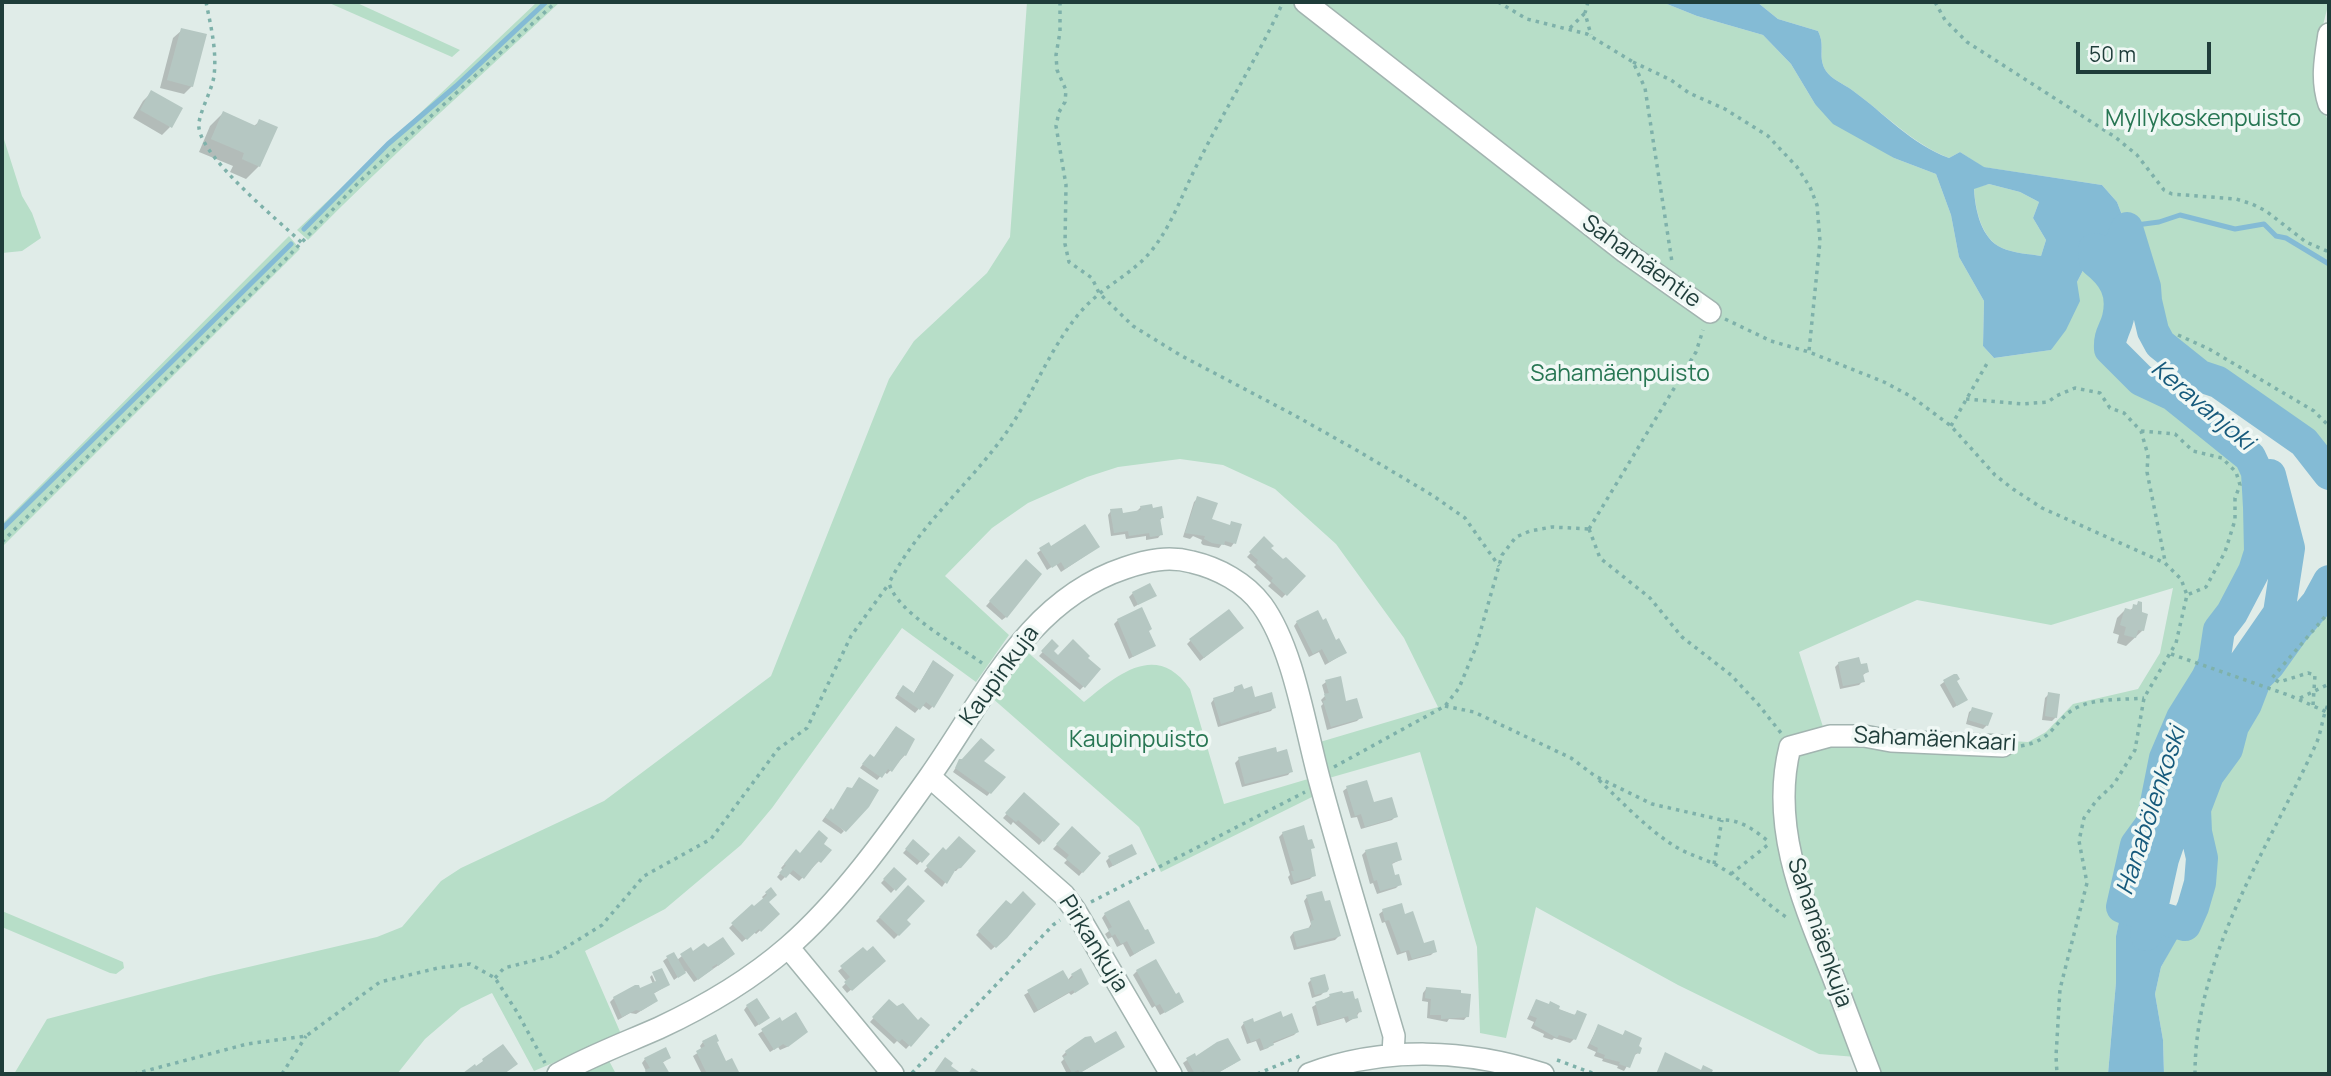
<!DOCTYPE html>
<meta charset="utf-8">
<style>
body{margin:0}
#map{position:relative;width:2331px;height:1076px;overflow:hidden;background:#e0ece8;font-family:Manrope,sans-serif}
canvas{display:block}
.frame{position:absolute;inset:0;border:4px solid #1f3d3a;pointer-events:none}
.scale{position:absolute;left:2076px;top:42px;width:135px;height:32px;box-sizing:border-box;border:4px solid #1f3d3a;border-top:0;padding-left:9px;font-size:21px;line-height:24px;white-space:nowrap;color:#1f3d3a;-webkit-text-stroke:5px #f0f8f5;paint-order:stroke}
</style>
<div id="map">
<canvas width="2331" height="1076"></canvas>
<div class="frame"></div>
<div class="scale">50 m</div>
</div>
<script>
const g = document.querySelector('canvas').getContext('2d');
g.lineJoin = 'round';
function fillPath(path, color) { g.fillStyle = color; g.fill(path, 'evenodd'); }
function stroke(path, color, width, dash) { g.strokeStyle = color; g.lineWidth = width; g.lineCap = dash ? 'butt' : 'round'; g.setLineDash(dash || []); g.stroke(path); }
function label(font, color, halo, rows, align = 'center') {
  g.font = font + ' Manrope,sans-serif'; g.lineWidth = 7; g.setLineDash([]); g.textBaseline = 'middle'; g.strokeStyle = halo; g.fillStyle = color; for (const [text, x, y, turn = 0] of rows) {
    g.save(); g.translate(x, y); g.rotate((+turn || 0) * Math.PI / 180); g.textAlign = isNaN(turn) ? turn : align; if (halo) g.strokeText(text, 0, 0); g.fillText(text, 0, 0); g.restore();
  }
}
fillPath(new Path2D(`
 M327,2H355L460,50L452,57Z
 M537,2H560C476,81 389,157 308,240L297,230Z
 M1027,2H1662L1697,16L1763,35L1791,64L1815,104L1894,158L1936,174L1951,215L1959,257L1984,301L1983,346L1994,358L2051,350L2077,282L2094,249L2095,261C2114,276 2124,293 2118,318C2115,331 2109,334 2110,349L2141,380L2173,395L2250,457L2257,472L2260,552L2254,571L2232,613L2219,630L2214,663L2207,678L2182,718L2165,758L2152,823L2136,845L2116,936V982L2108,1074H1877L1856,1057L1819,1054L1678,985L1536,907L1506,1038L1480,1033L1477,947L1420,752L1329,778L1320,742L1438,707L1404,638L1336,544L1275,489L1223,465L1180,459L1118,467L1087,477L1028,503L992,528L945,576L1009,635L976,682L902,628L772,808L741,845L665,909L585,951L621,1034L534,1071L492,993L461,1008L425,1039L397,1074H14L47,1019L210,976L377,937L402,927L441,881L461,868L604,801L771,676L889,379L914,341L987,273L1010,237ZM2173,588L2160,653L2138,689L2073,704L2046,732L2028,742L1824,730L1799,652L1917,600L2051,625Z
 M1757,2H2329C2316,50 2311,76 2329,124V474L2304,442L2218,382L2200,376L2160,344L2153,331L2146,301L2145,287L2127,228L2117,202L2102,185L1983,167L1960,152L1949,158C1911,143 1884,113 1852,90C1844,84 1831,79 1826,71C1817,56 1826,47 1818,31L1778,19Z
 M2,133L22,196L32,213L41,238L22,251L2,253Z
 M1989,184L2020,192L2039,202L2033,218L2046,240L2041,256C2029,254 2013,253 2002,248C1981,239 1975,208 1974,188Z
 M289,236L300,249L2,547V524Z
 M2329,581V1074H2164L2163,1040L2155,994L2161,967L2193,907L2200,883L2202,858L2196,832L2195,809L2208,775L2227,749L2233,726L2246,704L2256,678L2269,665L2294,630L2317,603Z
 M1024,649L1084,702C1118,674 1157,641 1190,689L1224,804L1308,779L1314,796L1161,872L1139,827L991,697Z
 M2,911L123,962L124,968L116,974L110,973L2,927Z
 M607,1057L616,1074H582L578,1068Z`), '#b7dec8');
fillPath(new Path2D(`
 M1662,2H1757L1778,19L1818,31C1826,47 1817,56 1826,71C1831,79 1844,84 1852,90C1884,113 1911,144 1949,158L1960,152L1984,167L2102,185L2117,202L2127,228L2116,254L2094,249L2077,282L2080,301L2066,330L2051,350L1994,358L1983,346L1984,301L1959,257L1951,215L1936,174L1894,158L1833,124L1815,104L1791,64L1763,35L1697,16ZM1989,184L2020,192L2039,202L2033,218L2046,240L2041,256C2029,254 2013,253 2002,248C1981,239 1975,209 1974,189Z
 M2122,907L2185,925L2161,967L2155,994L2163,1040L2164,1074H2108L2116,982V936Z`), '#84bbd5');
fillPath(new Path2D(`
 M182,30L192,86L184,94L160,88L173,38Z
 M151,93L170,127L162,135L133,118L143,101Z
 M223,113L254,126L260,121L259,166L246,179L230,172L233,166L199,152L210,126Z
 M1198,498L1210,520L1229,526L1232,523L1234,543L1231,547L1222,544L1219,548L1203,545L1201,543L1202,540L1193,536L1190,539L1183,537L1194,502Z
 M1141,507L1151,510L1163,517L1159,521L1161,534L1158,538L1146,540V536L1126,539L1125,534L1111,536L1108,515L1111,511L1121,515L1137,511Z
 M1264,539L1269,548L1303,576L1282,598L1268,586L1271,583L1254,567L1256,565L1247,557Z
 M1051,548L1094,550L1061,572L1056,564L1047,570L1037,553L1041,550Z
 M1026,562L1006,617L1002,620L986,606Z
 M1133,593L1154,595L1134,607L1129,597Z
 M2139,603L2143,630L2126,646L2117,643L2119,635L2113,633L2117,618L2125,610L2129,611Z
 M1118,620L1147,632L1154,645L1129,659L1114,624Z
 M1297,622L1345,653L1325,665L1319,652L1309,657L1294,626Z
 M1238,631L1200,661L1187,644L1191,640Z
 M1052,642V651L1058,657L1086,658L1099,670L1080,690L1039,656Z
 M1839,663L1859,666L1867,672L1863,675V681L1859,685L1840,689L1835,667Z
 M930,666L932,707L929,710L922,705L915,713L895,698L900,691L913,694Z
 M1956,681L1966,700L1953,708L1940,685L1944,682Z
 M1326,682L1361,717L1357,721L1327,730L1321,706L1323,704L1321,700L1325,696L1322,685Z
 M1235,688L1254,699L1274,707L1271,711L1218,727L1211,703L1214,699L1232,694Z
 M2049,694L2056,717L2052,721L2042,720L2045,698Z
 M1973,709L1987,725L1983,729L1966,724L1969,712Z
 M893,731L905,755L887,774L884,772L877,780L860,768L866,760L873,759Z
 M1276,754L1291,771L1288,775L1242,787L1235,763L1239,759Z
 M960,761L982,762L1004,778L987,796L953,772Z
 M1347,788L1396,816L1392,820L1361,829L1357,817L1351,818L1343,791Z
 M1024,795L1058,824L1039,845L1013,822L1011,825L1003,818Z
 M827,814L844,831L841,834L822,821Z
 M1072,828L1098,853L1079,876L1064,863L1067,860L1053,849Z
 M1283,833L1309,850L1314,875L1310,879L1291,885L1288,877L1290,875L1279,837Z
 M913,842L927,854L917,865L903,853Z
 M821,844L829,851L799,881L789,873L781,881L777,877L783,870L781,868L796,851L800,855Z
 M943,850L946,853L974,851L956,871H953L942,887L924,871Z
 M1366,851L1400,860L1390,865L1394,877L1400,884L1396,888L1377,894L1373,883L1370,884L1362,855Z
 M1135,854L1109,868L1106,861L1109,858Z
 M894,869L904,879L891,893L881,883Z
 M909,888L905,920L909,924L894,939L876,921Z
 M770,890L767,902L778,914L756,934L754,932L742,942L729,928L752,906L754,909L764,900L762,897Z
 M1307,897L1339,936L1335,940L1294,950L1290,937L1293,933L1308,929L1311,924L1304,901Z
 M1006,902L1011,907L1006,937L991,950L976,935Z
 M1383,911L1404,916L1423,945L1435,951L1431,955L1408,961L1406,952L1397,955L1385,922L1382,923L1379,914Z
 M1105,914L1145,933L1153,943L1130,957L1123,944L1117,947L1112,937L1108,939L1105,934L1109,931L1102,918Z
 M693,953L729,958L694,982L686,971L674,980L663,961L667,958L677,960L682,956Z
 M881,965L847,993L842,987L847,982L838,971L842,968Z
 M1137,971L1175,997L1178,1005L1160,1015L1155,1006L1152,1008L1133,975Z
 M1062,972L1067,981L1072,975L1087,984L1071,995L1069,993L1034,1013L1024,995Z
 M652,975L658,989L668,985L653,994L652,1004L636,1014L630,1013L618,1020L610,1002L614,998L653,984L650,977Z
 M1311,980L1325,991L1321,995L1312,998L1308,983Z
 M1426,989L1467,1016L1464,1020L1449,1019L1447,1022L1427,1018L1428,1002L1422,1001L1423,993Z
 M1330,996L1360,1011L1356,1017L1346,1023L1344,1018L1317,1026L1312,1007Z
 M889,1001L918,1022L928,1025L906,1049L897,1041L894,1044L870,1022Z
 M1536,1001L1574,1015L1578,1012L1574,1039L1570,1043L1554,1038L1552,1040L1543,1037L1544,1034L1531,1028L1534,1022L1527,1019Z
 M747,1006L764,1021L755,1027L744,1010Z
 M1282,1019L1297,1032L1294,1035L1272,1044L1268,1048L1260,1051L1256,1041L1247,1044L1241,1027L1244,1023Z
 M780,1020L802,1035L787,1047L780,1050L778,1047L770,1052L758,1034Z
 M1598,1026L1622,1036L1625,1032L1636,1047L1638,1053L1633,1056L1624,1071L1617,1068L1618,1066L1602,1061L1603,1059L1594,1056L1596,1052L1587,1048Z
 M703,1042H715L726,1063L738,1074H702L693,1056L702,1050L700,1046Z
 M1094,1045L1123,1047L1078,1074L1074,1072L1067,1074L1061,1062L1064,1059L1062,1056L1066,1052Z
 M1194,1055L1196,1059L1235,1063L1216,1074H1189L1183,1063Z
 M669,1058L662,1063L668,1074H643L646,1071L642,1063L645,1059Z`), '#0003');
stroke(new Path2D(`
 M2121,227L2159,222L2180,215L2235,229L2264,224L2276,236L2286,238L2329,264
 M304,229L388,144L456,86L546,2
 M2,529L291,244`), '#84bbd5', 5);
stroke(new Path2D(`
 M2329,474L2304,442L2218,382L2200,376L2160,344L2153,331L2146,301L2145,287L2127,228L2116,254L2094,249L2095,261C2114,276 2124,292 2118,318C2115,331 2109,334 2110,349L2141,380L2173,395L2250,457L2257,472L2259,507L2260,552L2254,571L2232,613L2219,630L2214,663L2207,678L2182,718L2165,758L2152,823L2136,845L2122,907L2185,925L2193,907L2200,883L2202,858L2196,832L2195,809L2208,775L2227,749L2233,726L2246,704L2256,678L2269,665L2294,630L2317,603L2329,581
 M2146,935L2163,859L2216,704L2279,613L2289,548L2270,475`), '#84bbd5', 32);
fillPath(new Path2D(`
 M181,28L207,34L193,87L167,80Z
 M151,90L183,108L172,128L140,110Z
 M223,111L256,126L259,119L278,127L260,167L242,159L244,153L211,139Z
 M1197,496L1218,503L1212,519L1230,525L1231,521L1242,524L1236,544L1225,541L1224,545L1212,543L1204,539L1205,536L1185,533Z
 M1152,504L1153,508L1162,506L1164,518H1160L1163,535L1150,537L1149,533L1129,536L1128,531L1114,533L1110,509L1122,508L1123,513L1141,510L1140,506Z
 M1085,524L1100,547L1065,569L1061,562L1052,568L1039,548L1049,542L1051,546Z
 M1264,536L1274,546L1271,548L1283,559L1286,557L1306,576L1287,596L1271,581L1273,578L1256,563L1258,560L1249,552Z
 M1026,559L1042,574L1007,618L989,601Z
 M1150,583L1157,596L1138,605L1132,592Z
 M2138,601L2142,602V612L2148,614L2144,631L2138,630L2136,638L2124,635L2126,627L2120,625L2125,608L2132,610L2133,604L2137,605Z
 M1142,607L1152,629L1149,631L1156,646L1133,657L1117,619Z
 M1229,609L1244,628L1204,658L1189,639Z
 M1318,610L1323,620L1326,618L1336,640L1339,638L1347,653L1329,662L1322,649L1313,654L1296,621Z
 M1052,639L1059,646L1054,651L1058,655L1073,639L1090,656L1088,658L1101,669L1085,688L1041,651Z
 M1859,657L1861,664L1867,663L1869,672L1863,674L1865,682L1843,686L1838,662Z
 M933,660L954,675L934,708L926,702L920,710L897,694L903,685L914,693Z
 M1954,674H1957L1960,679L1957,681L1968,700L1957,706L1943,680Z
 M1341,676L1346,701L1357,698L1363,718L1331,727L1323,701L1326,700L1324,694L1329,693L1325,680Z
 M1242,684L1244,689L1252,686L1255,697L1272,692L1276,708L1259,713V711L1221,724L1213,698L1235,691L1234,687Z
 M2048,692L2060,694L2057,718L2045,716Z
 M1972,707L1993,713L1988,726L1968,720Z
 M896,726L915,739L906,756L904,755L892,772L888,769L882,778L862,764L870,754L874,757Z
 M981,738L995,750L984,761L1006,777L991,794L955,768L959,759H962Z
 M1276,747L1277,752L1287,749L1293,772L1245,784L1238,757Z
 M859,777L879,790L869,807L846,832L825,817L831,808L833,810L847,787L852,788Z
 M1367,780L1374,802L1392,797L1398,817L1365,827L1361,814L1355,816L1346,786Z
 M1024,792L1060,824L1044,842L1018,820L1016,822L1005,813Z
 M1304,825L1308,840L1312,839L1315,848L1311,849L1316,876L1294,882L1291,871H1294L1282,832Z
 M1072,826L1101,853L1083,873L1066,859L1069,855L1056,844Z
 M819,830L828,838L824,844L832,850L821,863L818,861L804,879L793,870L786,878L779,873L786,865L784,864L796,849L800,853Z
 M959,836L976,851L961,868L956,869L947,884L926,866L943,847L946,850Z
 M913,839L930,854L922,863L905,849Z
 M1397,842L1402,860L1392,863L1395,875L1399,874L1402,885L1380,891L1377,880L1374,881L1365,850Z
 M1132,844L1137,854L1113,866L1108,856Z
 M894,867L907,879L896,891L883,879Z
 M908,885L925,901L907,920L911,924L899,936L879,917Z
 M771,887L777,895L769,902L780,914L761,932L759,929L747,940L731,923L752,904L754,906L767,895L765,892Z
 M1023,891L1036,904L1007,938L996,948L978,931L1006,900L1011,904Z
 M1322,891L1325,901L1330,900L1341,936L1297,947L1293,932L1311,927V921L1314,920L1306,895Z
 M1129,900L1145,930L1148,929L1155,943L1134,954L1127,941L1121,944L1115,934L1112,936L1108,929L1112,927L1104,913Z
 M1402,903L1405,914L1413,911L1424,943L1434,940L1437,952L1412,959L1409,950L1401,952L1389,920L1385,921L1382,909Z
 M723,937L735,954L718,966L717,964L712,967L713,969L698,980L680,954L691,947L693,951L704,943L708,947Z
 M873,946L886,961L852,991L844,982L850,977L840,966L863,947L867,951Z
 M674,952L686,973L678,978L666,956Z
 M1156,959L1176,994L1179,992L1184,1002L1165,1013L1160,1004L1156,1006L1136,970Z
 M662,968L670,985L654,993L658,1001L641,1011L636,1010L622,1017L613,997L635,985H639L640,988L656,981L652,972Z
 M1081,968L1089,984L1075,993L1073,990L1038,1010L1027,990L1063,970L1069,980L1073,977L1071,974Z
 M1325,974L1329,989L1327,992L1315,995L1310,978Z
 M1426,987L1461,990V993L1471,994L1469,1017L1441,1019V1015H1430L1431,999L1425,998Z
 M1342,991L1343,993L1353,991L1355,999L1358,998L1362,1012L1357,1013L1358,1018L1349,1020L1348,1016L1321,1024L1315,1002L1330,997L1329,994Z
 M757,998L770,1018L759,1025L746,1005Z
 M889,999L897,1006L903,1003L918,1020L921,1017L930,1025L911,1047L902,1039L899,1042L872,1017Z
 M1536,999L1549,1004L1550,1001L1560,1006L1559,1009L1575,1015L1577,1010L1587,1014L1576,1040L1559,1035L1557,1038L1534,1025L1537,1018L1529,1015Z
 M1281,1011L1283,1017L1292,1013L1299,1032L1273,1042L1274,1045L1264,1049L1260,1038L1251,1042L1243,1022L1253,1018L1254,1022Z
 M796,1012L808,1032L788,1047L783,1044L774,1050L761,1029L780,1017L782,1021Z
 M1598,1024L1623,1035L1625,1030L1642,1038L1639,1046L1642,1048L1640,1054L1636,1053L1630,1068L1619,1064L1620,1062L1604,1058L1605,1055L1597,1052L1598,1048L1590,1044Z
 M1116,1031L1125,1047L1080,1073L1078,1070L1072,1073L1063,1057L1067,1055L1065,1051L1085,1037L1091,1036L1095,1043Z
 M716,1034L719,1041L717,1042L726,1061L732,1058L740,1074H707L696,1051L705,1046L702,1041Z
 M1228,1038L1241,1060L1216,1074H1206L1204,1071L1195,1074L1186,1058L1195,1053L1196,1056L1217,1042Z
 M503,1044L518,1064L504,1074H464L463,1073L475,1064L476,1066L483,1061L482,1059Z
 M666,1047L671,1058L663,1062L670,1074H647L645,1070L650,1068L644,1058Z
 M1665,1052L1701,1070L1703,1065L1713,1070L1711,1074H1656Z
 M945,1057L953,1063L951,1066L962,1074H933Z
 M972,1068L982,1074H968Z`), '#b5c7c2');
const minor = new Path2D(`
 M1305,2L1625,252L1710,312
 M2329,34C2325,59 2321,80 2329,104
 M930,777L1064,895L1075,910L1171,1074
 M788,947L893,1074
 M558,1074C590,1056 625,1043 659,1028C704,1007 750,980 788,947C841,901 889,834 930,776C986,697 1026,601 1125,568C1148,560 1169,556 1192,562C1218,568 1246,583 1262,605C1294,649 1305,728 1320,782C1343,867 1369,951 1394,1036L1393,1054
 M1309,1074C1385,1046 1467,1049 1543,1074
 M1870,1074C1857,1041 1845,1007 1832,974C1803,902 1770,826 1790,747L1830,736H1864L1891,741L2003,746`);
stroke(minor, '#a2b4b0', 24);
stroke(new Path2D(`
 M206,2C211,27 217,51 214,76C212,91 197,116 199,128C203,159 277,219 302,243
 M1060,2V32L1056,55L1057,70L1066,90L1065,102L1059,112L1056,126L1066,185L1065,244L1069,262L1092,278L1099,293L1133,326L1180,355L1294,415L1358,451L1432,495L1465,518L1499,566
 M1498,2L1527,19L1587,34L1633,62L1645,88L1672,262
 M1588,2L1585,13L1591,35
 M1935,2L1945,20L1967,42L2115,137L2137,155L2164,190L2172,194L2236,199L2252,204L2266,211L2306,242L2329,252
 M1570,28L1585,13
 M1633,62L1671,80L1689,93L1725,109L1768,136L1797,167L1810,187L1817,205L1820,241L1809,351
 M1725,319L1771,341L1809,352L1884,382L1912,397L1951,426L1995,475L2013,489L2042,508L2165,563L2181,579L2187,595L2176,643L2144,698L2135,750L2114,784L2096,801L2084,818L2079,841L2087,883L2060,989L2056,1056L2057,1074
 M2178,335L2209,349L2314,411L2329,426
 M1966,399L2022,404L2048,402L2056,396L2075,388L2100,393L2110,408L2124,413L2141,431L2148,455L2147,472L2165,561
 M1951,426L1989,360
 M2141,431L2175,434L2193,451L2222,458L2236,472L2240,485L2235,498V520L2225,552L2206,587L2187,595
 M1589,529L1696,352L1703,330
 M1589,529L1600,558L1650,598L1682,637L1731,675L1758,704L1781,733
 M2,542L282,263L360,181L556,2
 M2171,654L2291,696L2329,713
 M982,663C957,645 897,613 889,583C918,526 969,485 1006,433C1034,394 1051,344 1084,308C1105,285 1133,274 1152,250C1174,222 1183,191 1199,161C1226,107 1258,57 1283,2
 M2300,698L2329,684
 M2313,705L2315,675L2308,673L2279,682L2272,678L2329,612
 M1445,706L1474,712L1571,758L1595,776L1652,804L1722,820C1740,819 1756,831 1769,842
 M2021,746C2056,740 2054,718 2078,707C2097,698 2123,700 2144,698
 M1334,767L1445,706L1459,688L1476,647L1502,555L1516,537L1530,531L1552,527L1589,529
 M1599,780C1624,804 1647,829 1676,847C1691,856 1710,860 1725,870C1748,884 1766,904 1789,919
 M1714,864L1722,820
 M1731,874L1769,844
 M1091,902L1305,792
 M495,978L504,968L552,956L602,925L644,876L711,839L778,749L807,728L851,636L888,585
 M1557,1060L1595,1074
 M912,1073L1053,925L1060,920
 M134,1074L247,1044L306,1036L380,982L438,968L470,964L495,978L517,1012L545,1063
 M282,1074L306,1036
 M1257,1074L1300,1056
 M2195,1074C2195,955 2268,849 2316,744C2322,731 2322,716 2329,703`), '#7eb1aa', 3.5, [3.5, 5]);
stroke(minor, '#fff', 21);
label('23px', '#277653', '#f0f8f5', [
 ["Myllykoskenpuisto",2203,120],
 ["Sahamäenpuisto",1620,375],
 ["Kaupinpuisto",1139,741]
]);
label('23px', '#1f3d3a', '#f0f8f5', [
 ["Sahamäentie",1641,262,36],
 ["Kaupinkuja",1000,676,-54],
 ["Sahamäenkaari",1935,740,3],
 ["Sahamäenkuja",1819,933,71],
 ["Pirkankuja",1093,944,58]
]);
label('italic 24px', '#165a7c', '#f0f8f5', [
 ["Keravanjoki",2202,406,40],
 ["Hanabölenkoski",2152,811,-72]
]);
</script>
